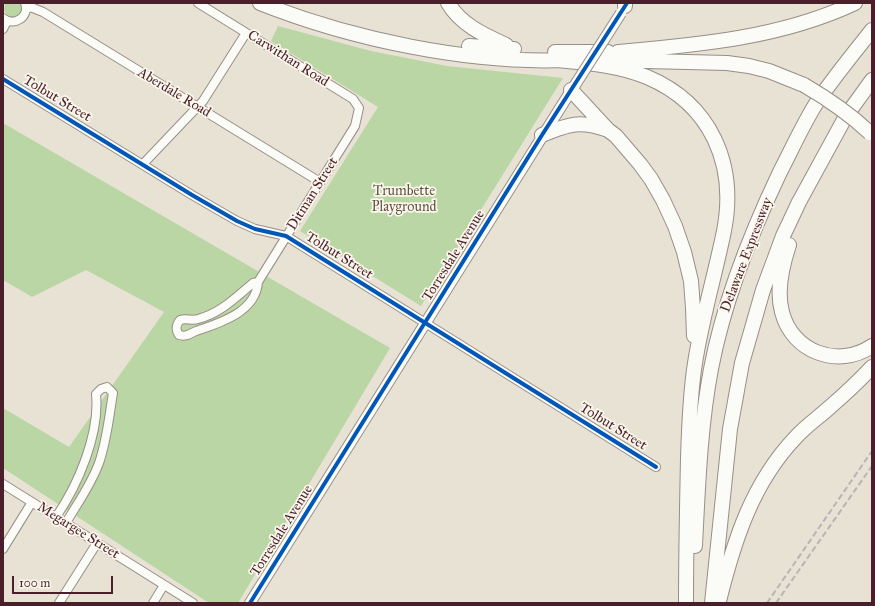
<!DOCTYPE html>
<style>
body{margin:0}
#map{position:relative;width:875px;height:606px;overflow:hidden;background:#e7e2d3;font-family:"IM FELL Great Primer",serif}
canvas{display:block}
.frame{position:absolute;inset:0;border:4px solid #4a1f2b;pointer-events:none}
.scale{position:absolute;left:12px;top:576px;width:101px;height:18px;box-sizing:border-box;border:2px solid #4a1f2b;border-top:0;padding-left:5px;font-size:12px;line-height:14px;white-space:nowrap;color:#4a1f2b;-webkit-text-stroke:3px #fbf7ec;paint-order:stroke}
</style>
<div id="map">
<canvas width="875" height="606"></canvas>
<div class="frame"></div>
<div class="scale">100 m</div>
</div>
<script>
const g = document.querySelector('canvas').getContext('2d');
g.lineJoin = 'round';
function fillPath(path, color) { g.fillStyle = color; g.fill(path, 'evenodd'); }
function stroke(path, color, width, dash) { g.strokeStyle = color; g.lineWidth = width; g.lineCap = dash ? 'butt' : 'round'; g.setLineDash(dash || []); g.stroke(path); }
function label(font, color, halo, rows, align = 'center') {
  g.font = font + ' "IM FELL Great Primer",serif'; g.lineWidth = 3.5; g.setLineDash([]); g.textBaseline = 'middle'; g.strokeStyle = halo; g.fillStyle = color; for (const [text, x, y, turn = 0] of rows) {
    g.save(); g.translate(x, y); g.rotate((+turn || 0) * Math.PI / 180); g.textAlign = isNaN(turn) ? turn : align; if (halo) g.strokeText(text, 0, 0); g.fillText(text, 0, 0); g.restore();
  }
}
fillPath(new Path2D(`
 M5,3H21L22,11C17,19 8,19 4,10Z
 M278,26L371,51L447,66L563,78L421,306L300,231L378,107L271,41Z
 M3,123L390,348L238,603H209L3,468V408L69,447L164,312L86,270L32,297L3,280Z`), '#bad6a5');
const minor = new Path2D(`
 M198,3L353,99L359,108L355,126L258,282C256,312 220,323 196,331C189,334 187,337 179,335C175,329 176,325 180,320C186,318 192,321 198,319C221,313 236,297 253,283L258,282
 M27,7L33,8L43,12L320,182
 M3,18C14,27 30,17 25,3
 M3,29L7,21
 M3,79L192,195L237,221L255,229L286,236L656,467
 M143,164L203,101L246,33
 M3,484L193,603
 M56,517C78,485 100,434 96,394L101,389L107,387L113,393C109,417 107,440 99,463C91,485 77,504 66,523
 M3,549L32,502
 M59,603L97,543
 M153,603L164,585`);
const tertiary = new Path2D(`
 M250,603L574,86`);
const motorway = new Path2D(`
 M260,3C351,39 468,64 566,60
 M448,3C461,25 484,35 506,45
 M625,3V6
 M469,46L514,49
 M555,52H608
 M618,52C697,45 781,38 855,3
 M556,60C587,63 618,65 647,77C711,104 737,164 724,231C715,275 702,318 695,363C690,394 689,426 688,458C687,506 686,555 686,603
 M607,60L727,63L749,66L769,71L804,85
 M571,90L608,130L616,136L640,164L651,179L663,200L675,226L684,252L691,281L693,308L694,336
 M542,135C569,124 580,120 608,130
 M789,245C782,266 776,290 782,312C792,352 838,369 872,346
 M695,546C698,487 700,427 711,369C724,300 750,235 780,172C792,149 803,124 817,102C834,77 853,54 872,30
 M719,601C734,541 752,483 796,437C806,426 819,417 830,407C845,394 859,381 872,367
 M712,603L730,429L742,363L763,290L783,236L799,202L846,116L872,80`);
stroke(minor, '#988e88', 10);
stroke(tertiary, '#988e88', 12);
stroke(motorway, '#988e88', 16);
stroke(minor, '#fbfbf8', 8);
stroke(tertiary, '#fbfbf8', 10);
stroke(motorway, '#fbfbf8', 14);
stroke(new Path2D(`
 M767,603L872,451
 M776,603L872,466`), '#b9b3b3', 2, [6, 3]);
const tertiaryBridge = new Path2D(`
 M575,85L621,13`);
const motorwayBridge = new Path2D(`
 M804,85C828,99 850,114 870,133`);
stroke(tertiaryBridge, '#988e88', 12, []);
stroke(motorwayBridge, '#988e88', 16, []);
stroke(tertiaryBridge, '#fbfbf8', 10);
stroke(motorwayBridge, '#fbfbf8', 14);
stroke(new Path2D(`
 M3,79L192,195L237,221L255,229L286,236L656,467
 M250,603L542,135L627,3`), '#0057b8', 4);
label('14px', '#4a1f2b', '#fbf7ec', [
 ["Carwithan Road",288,59,32],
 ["Aberdale Road",174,93,31],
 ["Tolbut Street",57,99,31],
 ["Ditman Street",313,194,-58],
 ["Delaware Expressway",747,255,-69],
 ["Tolbut Street",339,256,32],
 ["Torresdale Avenue",454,256,-58],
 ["Tolbut Street",613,427,32],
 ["Megargee Street",78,531,32],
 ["Torresdale Avenue",282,531,-58]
]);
label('14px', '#605344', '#fbf7ec', [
 ["Trumbette",404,192],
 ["Playground",404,208]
]);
</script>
